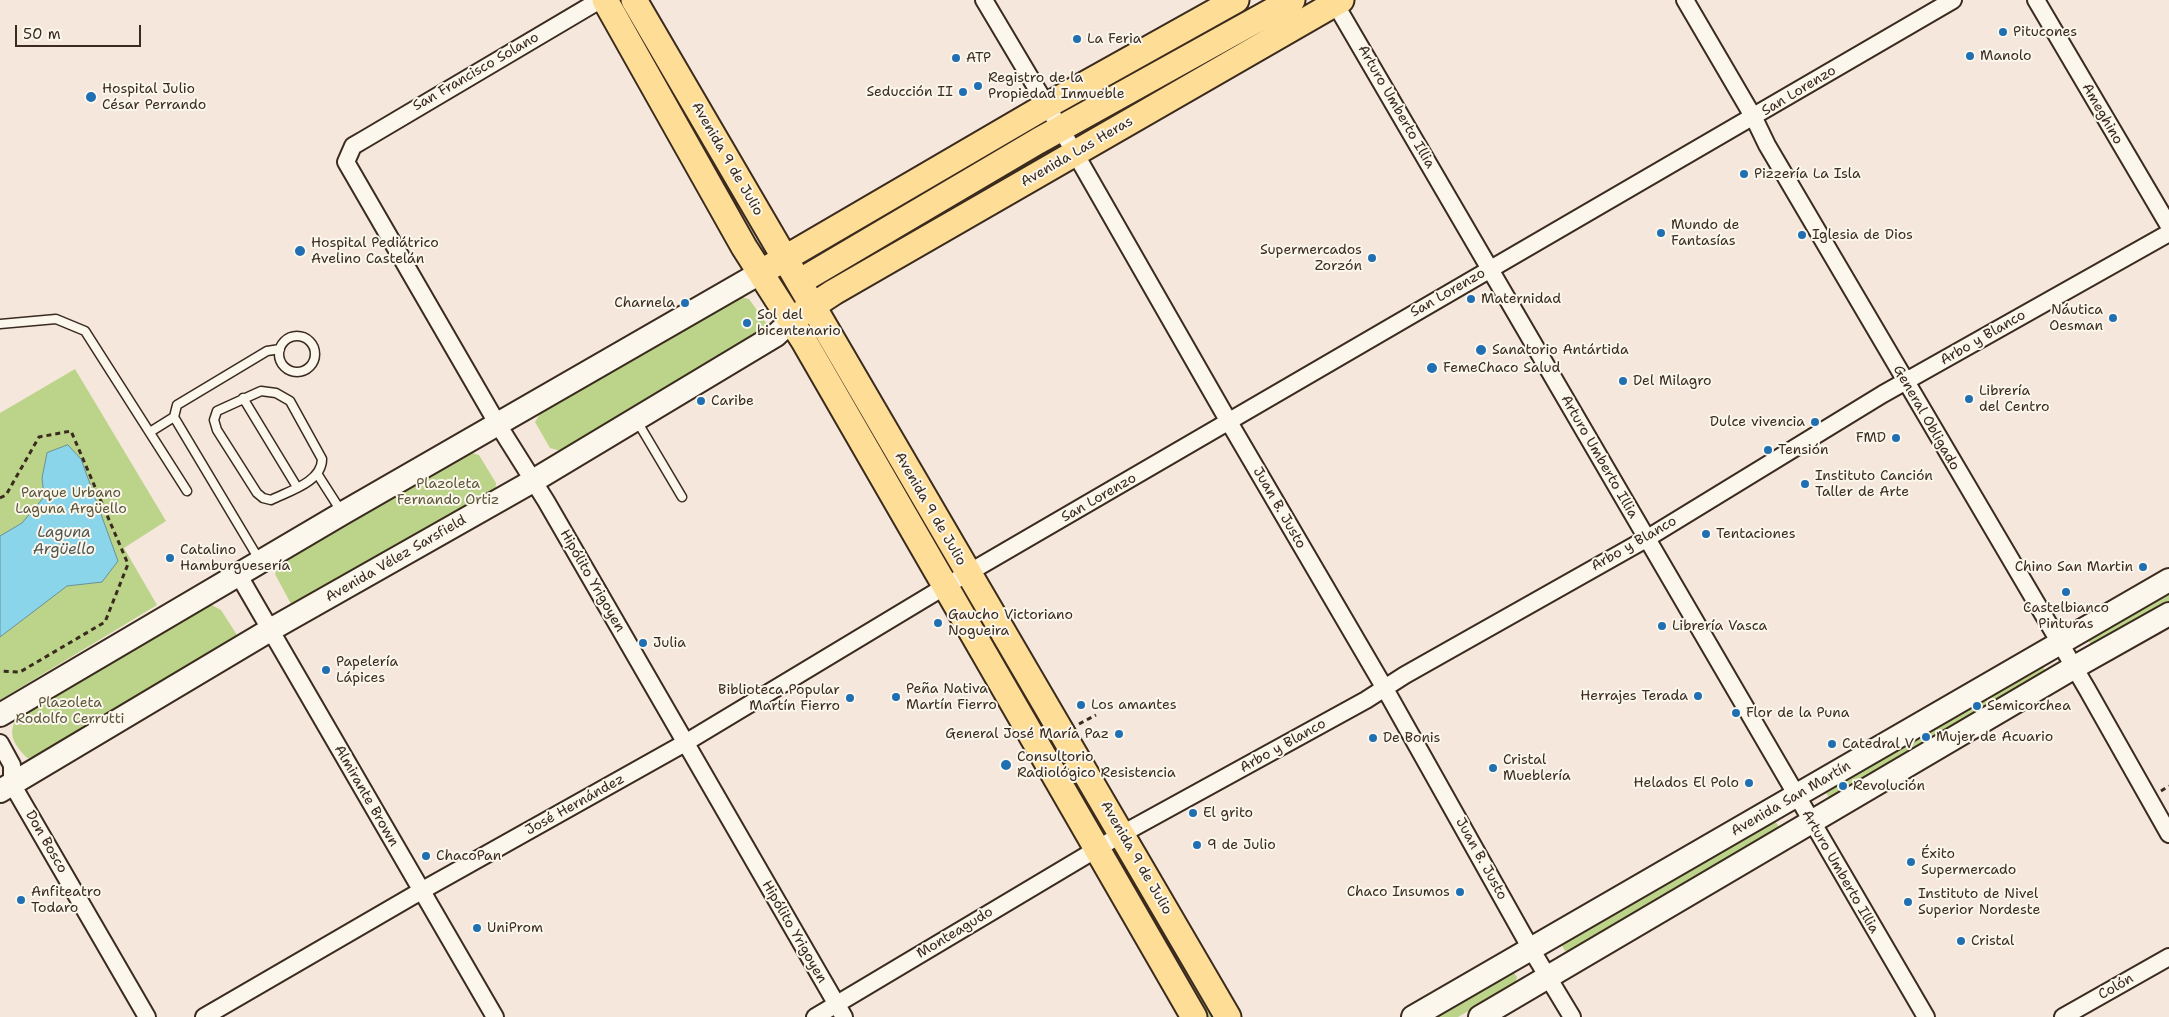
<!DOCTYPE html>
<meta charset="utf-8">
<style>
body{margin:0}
#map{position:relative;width:2169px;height:1017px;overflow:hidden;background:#f5e7dc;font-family:"Shantell Sans",sans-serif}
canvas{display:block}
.scale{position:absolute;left:15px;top:25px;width:126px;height:22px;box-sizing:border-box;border:2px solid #3b2a1e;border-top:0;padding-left:6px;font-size:15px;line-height:18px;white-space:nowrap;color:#3b2a1e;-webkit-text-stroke:4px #fbf7ec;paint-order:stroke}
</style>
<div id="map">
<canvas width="2169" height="1017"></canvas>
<div class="scale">50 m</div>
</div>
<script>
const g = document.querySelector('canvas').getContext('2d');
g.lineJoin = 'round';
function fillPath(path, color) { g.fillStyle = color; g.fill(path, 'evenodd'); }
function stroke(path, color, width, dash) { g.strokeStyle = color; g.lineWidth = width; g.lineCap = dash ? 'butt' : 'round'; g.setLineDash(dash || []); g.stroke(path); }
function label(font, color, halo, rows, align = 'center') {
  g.font = font + ' "Shantell Sans",sans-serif'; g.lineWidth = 4; g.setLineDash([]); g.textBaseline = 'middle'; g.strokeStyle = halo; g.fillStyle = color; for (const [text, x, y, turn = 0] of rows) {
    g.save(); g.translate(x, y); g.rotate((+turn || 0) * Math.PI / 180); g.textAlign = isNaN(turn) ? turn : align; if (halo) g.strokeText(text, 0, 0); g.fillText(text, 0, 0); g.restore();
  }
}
fillPath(new Path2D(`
 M637,26L756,239L751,242L632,28Z
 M1027,129L1030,134L816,259L813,253Z
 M1038,155L1045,160L835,277L836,273Z
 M734,295L749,299L766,323L762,338L568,453L550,448L535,422L544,407Z
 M75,369L166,521L124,548L157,605L0,700V413Z
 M466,451L479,455L496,483L495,494L304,606L291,604L275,574L279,562Z
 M2169,593V608L2095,651L2088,640Z
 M208,603L221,610L237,635L233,646L41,757L27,758C11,741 8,734 18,713Z
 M979,609L1098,821L1090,824L972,614Z
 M2041,663L2045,670L2043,678L1836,800L1829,798L1825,791Z
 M1774,819L1779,827L1774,833L1571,953L1565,951L1561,944Z
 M1136,879L1213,1017H1206L1130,882Z
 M1512,970L1517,977L1515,984L1458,1017H1424Z`), '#bcd48a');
const water = new Path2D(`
 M68,445L81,459L118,561L102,582L67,586L0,637V536L22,523L44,497L42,478L47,453Z`);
fillPath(water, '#8ad5ea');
stroke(water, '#6a9198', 1);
const lane = new Path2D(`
 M0,324L56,319L85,331L187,491
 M279 354a18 18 0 1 1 36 0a18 18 0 1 1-36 0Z
 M261,391L276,393L290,401L322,459C322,482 289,491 271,500L263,498L257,493L217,430L214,420L217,411Z
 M243,398L297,487
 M637,421L682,497
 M150,432L174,417
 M318,475L341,511
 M260,561L174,417L177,405L267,351L280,349`);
const street = new Path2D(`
 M600,0L365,139L353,146L346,162L497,423L546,501L844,1017
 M984,0L1075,153L1229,422L1384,687L1531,949L1572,1017
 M1333,0L1926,1017
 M1685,0L1754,118L1767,145L2087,689L2169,834
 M2036,0L2169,226
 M238,574L495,1017
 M0,743L12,765V784L147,1017
 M204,1017L421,891L685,743L944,587L1953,0
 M815,1017L1122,834L1366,700L1405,675L1646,539L1883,394L2169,233
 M2063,1017L2169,957`);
const secondary = new Path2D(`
 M0,715L343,513L760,273
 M0,791L270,630L533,481L776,335L791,321
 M1413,1017L2169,580
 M1480,1017L2073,668L2169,614`);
const primary = new Path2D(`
 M605,0L744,247L804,341L1194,1017
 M634,0L1228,1017
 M770,267L1046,106L1236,0
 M799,282L1038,141L1292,0
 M799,315L834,292L1341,0`);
stroke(lane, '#3b2a1e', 11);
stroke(street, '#3b2a1e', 20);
stroke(secondary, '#3b2a1e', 26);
stroke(primary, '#3b2a1e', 29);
stroke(new Path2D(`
 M0,498L6,495L39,437L71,431L128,564L105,622L20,672L0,671
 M1079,724L1096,715
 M2161,791L2169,786`), '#3b2a1e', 3, [5, 4]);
stroke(lane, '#fbf7ec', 8);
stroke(street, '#fbf7ec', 16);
stroke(secondary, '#fbf7ec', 22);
stroke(primary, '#fedd96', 25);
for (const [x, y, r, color] of [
 [2003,32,5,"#1f6fb2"],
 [1077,39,5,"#1f6fb2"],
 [1970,56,5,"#1f6fb2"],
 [956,58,5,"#1f6fb2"],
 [978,86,5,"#1f6fb2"],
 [963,92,5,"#1f6fb2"],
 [91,97,6,"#1f6fb2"],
 [1744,174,5,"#1f6fb2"],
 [1661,233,5,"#1f6fb2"],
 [1802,235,5,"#1f6fb2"],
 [300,251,6,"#1f6fb2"],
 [1372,258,5,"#1f6fb2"],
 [1471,299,5,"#1f6fb2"],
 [685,303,5,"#1f6fb2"],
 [2113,318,5,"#1f6fb2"],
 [747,323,5,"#1f6fb2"],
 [1481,350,6,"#1f6fb2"],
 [1432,368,6,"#1f6fb2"],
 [1623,381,5,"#1f6fb2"],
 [1969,399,5,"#1f6fb2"],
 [701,401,5,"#1f6fb2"],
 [1815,422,5,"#1f6fb2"],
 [1896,438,5,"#1f6fb2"],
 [1768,450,5,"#1f6fb2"],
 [1805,484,5,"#1f6fb2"],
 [1706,534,5,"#1f6fb2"],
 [170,558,5,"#1f6fb2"],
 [2143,567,5,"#1f6fb2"],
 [2066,592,5,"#1f6fb2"],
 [938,623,5,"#1f6fb2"],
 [1662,626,5,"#1f6fb2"],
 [643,643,5,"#1f6fb2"],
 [326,670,5,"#1f6fb2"],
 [1698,696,5,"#1f6fb2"],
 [896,697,5,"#1f6fb2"],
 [850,698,5,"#1f6fb2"],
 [1081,705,5,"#1f6fb2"],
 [1977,706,5,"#1f6fb2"],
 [1736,713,5,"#1f6fb2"],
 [1119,734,5,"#1f6fb2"],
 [1926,737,5,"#1f6fb2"],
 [1373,738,5,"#1f6fb2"],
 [1832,744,5,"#1f6fb2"],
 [1006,765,6,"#1f6fb2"],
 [1493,768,5,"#1f6fb2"],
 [1749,783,5,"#1f6fb2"],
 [1843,786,5,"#1f6fb2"],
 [1193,813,5,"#1f6fb2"],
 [1197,845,5,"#1f6fb2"],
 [426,856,5,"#1f6fb2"],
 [1911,862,5,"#1f6fb2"],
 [1460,892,5,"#1f6fb2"],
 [21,900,5,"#1f6fb2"],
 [1908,902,5,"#1f6fb2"],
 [477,928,5,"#1f6fb2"],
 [1961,941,5,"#1f6fb2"]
]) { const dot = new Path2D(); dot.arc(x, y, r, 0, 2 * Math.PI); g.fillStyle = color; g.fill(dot); stroke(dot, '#fbf7ec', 2); }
label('14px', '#3b2a1e', '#fbf7ec', [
 ["Pitucones",2013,32],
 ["La Feria",1087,39],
 ["Manolo",1980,56],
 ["ATP",966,58],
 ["Registro de la",988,78],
 ["Propiedad Inmueble",988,94],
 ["Hospital Julio",102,89],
 ["César Perrando",102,105],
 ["Seducción II",953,92,"right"],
 ["Pizzería La Isla",1754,174],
 ["Mundo de",1671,225],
 ["Fantasías",1671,241],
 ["Iglesia de Dios",1812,235],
 ["Hospital Pediátrico",311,243],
 ["Avelino Castelán",311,259],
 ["Supermercados",1362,250,"right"],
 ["Zorzón",1362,266,"right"],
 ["Maternidad",1481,299],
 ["Charnela",675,303,"right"],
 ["Náutica",2103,310,"right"],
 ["Oesman",2103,326,"right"],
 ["Sol del",757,315],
 ["bicentenario",757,331],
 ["Sanatorio Antártida",1492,350],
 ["FemeChaco Salud",1443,368],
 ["Del Milagro",1633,381],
 ["Librería",1979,391],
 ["del Centro",1979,407],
 ["Caribe",711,401],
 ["Dulce vivencia",1805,422,"right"],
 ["FMD",1886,438,"right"],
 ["Tensión",1778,450],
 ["Instituto Canción",1815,476],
 ["Taller de Arte",1815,492],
 ["Tentaciones",1716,534],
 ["Catalino",180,550],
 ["Hamburguesería",180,566],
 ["Chino San Martin",2133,567,"right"],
 ["Castelbianco",2066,608,"center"],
 ["Pinturas",2066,624,"center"],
 ["Gaucho Victoriano",948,615],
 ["Nogueira",948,631],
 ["Librería Vasca",1672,626],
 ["Julia",653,643],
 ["Papelería",336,662],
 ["Lápices",336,678],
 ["Peña Nativa",906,689],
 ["Martín Fierro",906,705],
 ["Biblioteca Popular",840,690,"right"],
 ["Martín Fierro",840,706,"right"],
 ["Herrajes Terada",1688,696,"right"],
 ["Los amantes",1091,705],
 ["Semicorchea",1987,706],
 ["Flor de la Puna",1746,713],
 ["General José María Paz",1109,734,"right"],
 ["Mujer de Acuario",1936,737],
 ["De Bonis",1383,738],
 ["Catedral V",1842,744],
 ["Consultorio",1017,757],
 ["Radiológico Resistencia",1017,773],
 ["Cristal",1503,760],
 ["Mueblería",1503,776],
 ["Helados El Polo",1739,783,"right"],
 ["Revolución",1853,786],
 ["El grito",1203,813],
 ["9 de Julio",1207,845],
 ["Éxito",1921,854],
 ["Supermercado",1921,870],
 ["ChacoPan",436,856],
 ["Anfiteatro",31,892],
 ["Todaro",31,908],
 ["Chaco Insumos",1450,892,"right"],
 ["Instituto de Nivel",1918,894],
 ["Superior Nordeste",1918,910],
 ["UniProm",487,928],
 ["Cristal",1971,941]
], 'left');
label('14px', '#3b2a1e', '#fbf7ec', [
 ["San Francisco Solano",476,72,-30],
 ["San Lorenzo",1799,91,-31],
 ["Arturo Umberto Illia",1396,107,60],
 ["Ameghino",2102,114,60],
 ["Avenida Las Heras",1077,152,-30],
 ["Avenida 9 de Julio",727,159,60],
 ["San Lorenzo",1448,293,-30],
 ["Arbo y Blanco",1983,338,-30],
 ["General Obligado",1926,418,60],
 ["Arturo Umberto Illia",1599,457,60],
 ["San Lorenzo",1099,498,-30],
 ["Juan B. Justo",1279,508,60],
 ["Avenida 9 de Julio",930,509,60],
 ["Arbo y Blanco",1634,544,-30],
 ["Avenida Vélez Sarsfield",396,559,-30],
 ["Hipólito Yrigoyen",592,581,60],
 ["Arbo y Blanco",1283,746,-29],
 ["Almirante Brown",366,796,60],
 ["Avenida San Martín",1791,799,-30],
 ["José Hernández",575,805,-29],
 ["Don Bosco",46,842,60],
 ["Avenida 9 de Julio",1136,858,60],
 ["Juan B. Justo",1481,859,61],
 ["Arturo Umberto Illia",1840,872,60],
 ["Hipólito Yrigoyen",794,932,60],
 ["Monteagudo",955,933,-31],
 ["Colón",2116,987,-30]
]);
label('14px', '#5b5439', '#fbf7ec', [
 ["Plazoleta",448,484],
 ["Fernando Ortiz",448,500],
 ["Parque Urbano",71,493],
 ["Laguna Argüello",71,509],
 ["Plazoleta",70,703],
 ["Rodolfo Cerrutti",70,719]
]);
label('italic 15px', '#4f5551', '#fbf7ec', [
 ["Laguna",64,533],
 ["Argüello",64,550]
]);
</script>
